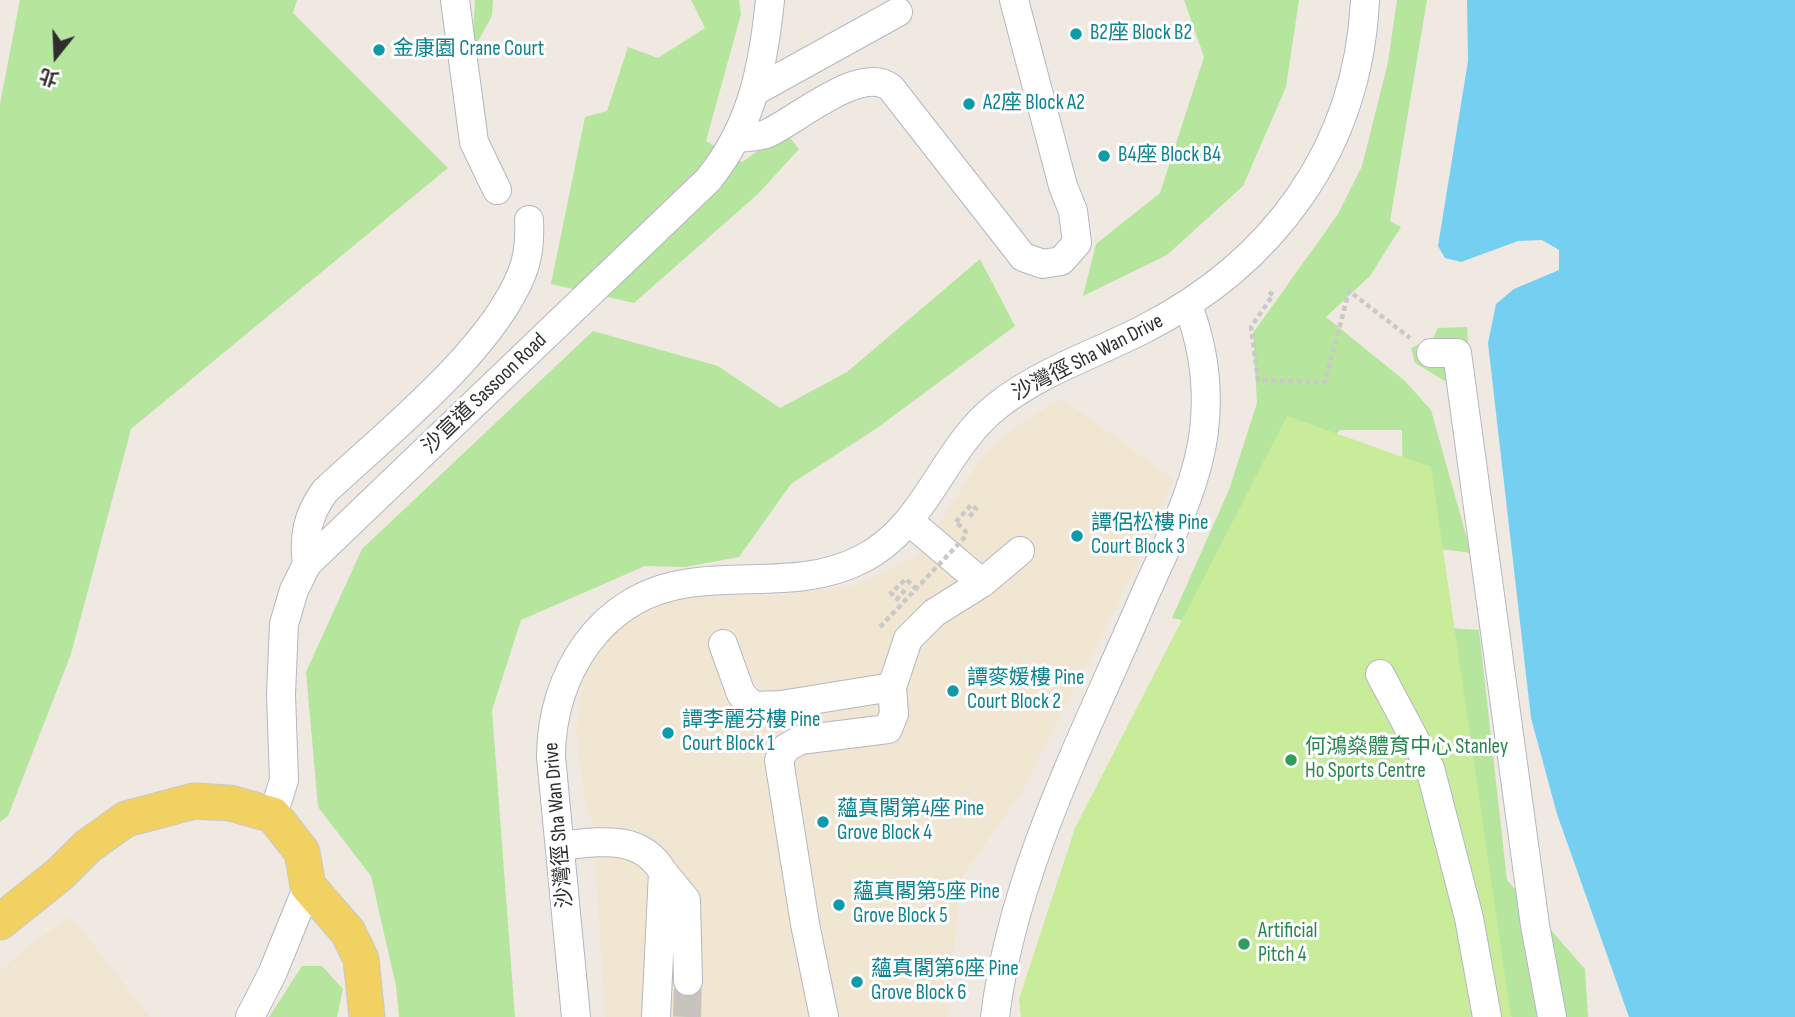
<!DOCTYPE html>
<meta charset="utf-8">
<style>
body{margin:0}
#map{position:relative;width:1795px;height:1017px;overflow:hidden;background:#efe9e1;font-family:"Sofia Sans Condensed","Noto Sans TC",sans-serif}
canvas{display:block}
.north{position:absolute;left:21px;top:21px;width:70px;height:70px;-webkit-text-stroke:5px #fff;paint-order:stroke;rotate:198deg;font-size:19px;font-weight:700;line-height:28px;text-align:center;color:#2e2e2e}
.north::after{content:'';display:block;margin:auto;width:24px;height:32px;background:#2e2e2e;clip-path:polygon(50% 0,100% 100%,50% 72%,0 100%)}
</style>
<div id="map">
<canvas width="1795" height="1017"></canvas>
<div class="north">北</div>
</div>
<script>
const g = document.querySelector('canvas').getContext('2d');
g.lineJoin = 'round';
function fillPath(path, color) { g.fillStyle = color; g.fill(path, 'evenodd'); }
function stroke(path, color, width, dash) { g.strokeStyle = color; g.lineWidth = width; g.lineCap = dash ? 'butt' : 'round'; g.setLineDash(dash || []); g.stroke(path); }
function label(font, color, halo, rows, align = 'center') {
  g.font = font + ' "Sofia Sans Condensed","Noto Sans TC",sans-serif'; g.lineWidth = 6; g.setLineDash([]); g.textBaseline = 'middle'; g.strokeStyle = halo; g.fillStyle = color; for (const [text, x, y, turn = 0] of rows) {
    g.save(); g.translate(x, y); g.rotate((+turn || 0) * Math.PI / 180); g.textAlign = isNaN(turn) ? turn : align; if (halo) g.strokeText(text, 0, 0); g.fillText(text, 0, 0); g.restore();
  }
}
fillPath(new Path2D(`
 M1062,399L1174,480L1129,581L1024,788L961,878L947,1017H605L593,821L586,810L576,731L585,673L608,632L653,605L699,595H783L854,586L918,556L985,453L1024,421Z
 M71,917L150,1017H0V972L27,946Z`), '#f0e6d1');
fillPath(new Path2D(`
 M20,0H297L293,13L448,168L131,429L71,654L8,816L0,822V104Z
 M475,0H493L492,16L472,52Z
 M691,0H739L741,14L706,141L742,162L785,132L799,149L758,194L634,303L551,284L585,117L607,111L628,47L658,58L705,28Z
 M1184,0H1299L1286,87L1243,186L1167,255L1083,296L1096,244L1160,193L1204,57Z
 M1397,0H1427L1390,221L1401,227L1370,276L1326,317L1405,381L1431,410L1471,553L1433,548L1403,517L1402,430H1340L1292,483L1215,627L1172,618L1229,490L1257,403L1253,333L1338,214L1362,166L1388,62Z
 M980,259L1015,326L877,428L791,484L739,557L685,567L645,566L521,620L492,710L515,1017H399L396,986L371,876L318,807L306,672L362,549L593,331L718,366L780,408L847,372Z
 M1467,327L1469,359L1445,381L1415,363L1411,348L1433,338L1438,328Z
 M1419,626L1479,630L1507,880L1585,969L1588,1017H1512L1457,975L1389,1017Z
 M302,966H322L343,989L337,1017H269Z`), '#b6e59e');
fillPath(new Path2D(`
 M1287,416L1431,467L1511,1017H1021L1019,999L1075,828Z`), '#c9ec9a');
fillPath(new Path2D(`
 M1467,0H1795V1017H1629L1557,814L1531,718L1488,343L1496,304L1514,289L1559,270V250L1542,240L1518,241L1461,262L1445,258L1438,246L1468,61Z`), '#75cff0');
stroke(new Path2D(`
 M687,1017L688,981`), '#c8c4bd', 28, [28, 14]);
const minor = new Path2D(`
 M455,0L474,142L497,190
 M757,90L898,12
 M738,138C747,137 758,137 766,134C795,122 861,63 891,88L1023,257L1043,264L1061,261L1077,243L1073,211L1063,186L1014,0
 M1431,353H1457L1535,925L1552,1017
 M307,564C303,536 308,514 325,491C386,434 492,350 522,273C529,256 530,238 529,220
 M982,583L1020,551
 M723,644L741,694L753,706L781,705L892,687L908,639L934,613L982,583L909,521
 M1380,674L1430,768L1469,918L1487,1017
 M273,815L284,780L281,694L284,624L294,590L307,564L708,180C752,126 763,68 770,0
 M560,846C599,842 640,833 663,872L656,1017
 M663,872L686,900L688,981
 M250,1017L272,974L308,886
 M576,1017L551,757C551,674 601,595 689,583C748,574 805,588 862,559C927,526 942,449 997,406C1040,372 1093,355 1142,330C1273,264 1358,149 1365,0
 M824,1017L805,924L779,760L786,748L800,740L888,729L894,714L892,687
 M995,1017C1013,870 1085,735 1143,599C1166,546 1197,489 1204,431C1209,388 1203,345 1188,306`);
const major = new Path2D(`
 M0,922L60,874L88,846L126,819L194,801L230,803L273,815L302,852L308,886L348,932L361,959L367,1017`);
stroke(minor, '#b4b7c1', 30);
stroke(major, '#c9c9c9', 37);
stroke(new Path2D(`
 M1269,292L1273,295L1251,327L1258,380L1325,382L1349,291L1410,338
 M956,522L971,505L976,509L969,517
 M905,590L897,599L891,593L906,579L916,589`), '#c9c9c9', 4.5, [5, 3.5]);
stroke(minor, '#fff', 28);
stroke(major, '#f2d163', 35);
stroke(new Path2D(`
 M880,627L966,536V532L956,522`), '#c9c9c9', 4.5, [5, 3.5]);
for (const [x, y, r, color] of [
 [1076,34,7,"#0f9aa8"],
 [379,50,7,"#0f9aa8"],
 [969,104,7,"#0f9aa8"],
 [1104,156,7,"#0f9aa8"],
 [1077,536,7,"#0f9aa8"],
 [953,691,7,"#0f9aa8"],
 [668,733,7,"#0f9aa8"],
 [1291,760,7,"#2e9e5b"],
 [823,822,7,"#0f9aa8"],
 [839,905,7,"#0f9aa8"],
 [1244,944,7,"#2e9e5b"],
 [857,982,7,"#0f9aa8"]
]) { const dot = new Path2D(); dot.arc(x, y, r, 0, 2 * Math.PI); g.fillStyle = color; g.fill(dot); stroke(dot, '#fff', 2.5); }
label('21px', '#0d838f', '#fff', [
 ["B2座 Block B2",1090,34],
 ["金康園 Crane Court",393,50],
 ["A2座 Block A2",983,104],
 ["B4座 Block B4",1118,156],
 ["譚侶松樓 Pine",1091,524],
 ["Court Block 3",1091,548],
 ["譚麥媛樓 Pine",967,679],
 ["Court Block 2",967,703],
 ["譚李麗芬樓 Pine",682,721],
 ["Court Block 1",682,745],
 ["蘊真閣第4座 Pine",837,810],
 ["Grove Block 4",837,834],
 ["蘊真閣第5座 Pine",853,893],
 ["Grove Block 5",853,917],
 ["蘊真閣第6座 Pine",871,970],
 ["Grove Block 6",871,994]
], 'left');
label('21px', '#2e2e2e', '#fff', [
 ["沙灣徑 Sha Wan Drive",1088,358,-27],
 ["沙宣道 Sassoon Road",485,394,-44],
 ["沙灣徑 Sha Wan Drive",559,825,-95]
]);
label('21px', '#27864d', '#fff', [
 ["何鴻燊體育中心 Stanley",1305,748],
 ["Ho Sports Centre",1305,772],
 ["Artificial",1258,932],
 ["Pitch 4",1258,956]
], 'left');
</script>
